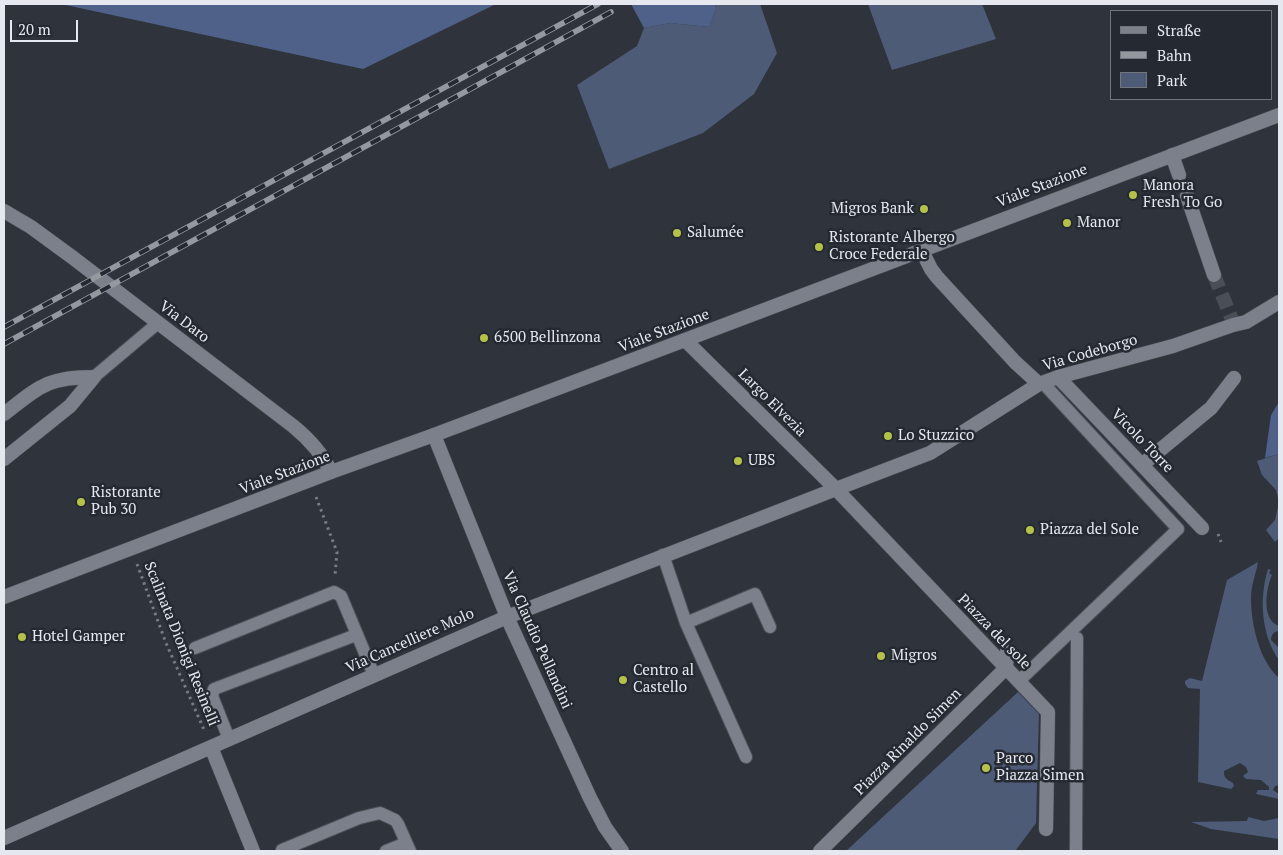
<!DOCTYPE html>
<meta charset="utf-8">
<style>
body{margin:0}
#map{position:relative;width:1283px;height:855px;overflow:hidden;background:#2f333c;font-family:"PT Serif",serif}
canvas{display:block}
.frame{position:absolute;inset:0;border:5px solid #e5e8ee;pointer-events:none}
.legend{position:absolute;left:1110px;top:10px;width:162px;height:90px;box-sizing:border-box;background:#252931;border:1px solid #72757d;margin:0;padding:6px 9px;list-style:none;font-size:15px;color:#e5e8ee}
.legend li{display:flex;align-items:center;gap:10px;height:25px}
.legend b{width:25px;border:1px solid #72757d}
.scale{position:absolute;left:10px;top:20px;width:68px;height:22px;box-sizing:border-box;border:2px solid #e5e8ee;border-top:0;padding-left:6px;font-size:15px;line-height:18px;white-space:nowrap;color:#e5e8ee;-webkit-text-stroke:4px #252931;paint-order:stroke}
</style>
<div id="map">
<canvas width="1283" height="855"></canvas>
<div class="frame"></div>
<ul class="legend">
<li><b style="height:6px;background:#7b808a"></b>Straße</li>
<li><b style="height:6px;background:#94989f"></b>Bahn</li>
<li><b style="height:14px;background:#4d5b77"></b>Park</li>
</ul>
<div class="scale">20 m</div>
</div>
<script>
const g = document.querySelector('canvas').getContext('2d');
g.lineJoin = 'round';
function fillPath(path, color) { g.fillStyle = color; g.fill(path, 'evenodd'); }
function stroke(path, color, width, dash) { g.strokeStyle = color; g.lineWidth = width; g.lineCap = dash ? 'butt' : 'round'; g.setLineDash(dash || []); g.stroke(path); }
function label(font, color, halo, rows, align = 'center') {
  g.font = font + ' "PT Serif",serif'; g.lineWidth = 5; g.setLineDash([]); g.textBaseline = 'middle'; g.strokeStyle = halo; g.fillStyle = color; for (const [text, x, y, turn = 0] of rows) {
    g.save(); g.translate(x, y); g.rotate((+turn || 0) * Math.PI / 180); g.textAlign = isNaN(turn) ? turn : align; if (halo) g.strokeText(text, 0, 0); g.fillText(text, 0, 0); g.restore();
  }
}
fillPath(new Path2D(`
 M715,4H760L777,53L754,94L703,133L609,169L577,85L637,46L644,28L670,23L709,27L716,9Z
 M868,4H982L996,39L892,70Z
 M1279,454V538L1275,542L1266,530L1275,520L1279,502L1276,490L1262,475L1257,461Z
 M1258,562C1256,574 1251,585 1251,598C1251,624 1259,660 1279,678V785L1275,786L1273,790L1279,794V799L1256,794L1258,790H1269V787L1261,780L1246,779L1243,776L1248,772L1246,767L1240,763L1224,771C1223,778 1228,780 1233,783L1234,786L1231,789L1198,782L1200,689L1188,688L1185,684V681L1190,678L1202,681L1227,580Z
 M1268,569L1271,570L1269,573L1272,575C1265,591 1262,620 1279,626V631C1274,631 1271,635 1271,640L1279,648V660C1261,635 1259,598 1268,569Z
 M1018,692L1039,714L1036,823L1016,850L846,851Z
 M1248,817L1264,821L1279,818V839L1211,829L1191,822L1247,821Z`), '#4d5b77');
fillPath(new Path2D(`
 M61,4H496L363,69Z
 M631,4H715L716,9L709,27L670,23L644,28Z
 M1279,402V454L1265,458L1271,415Z`), '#4f6189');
stroke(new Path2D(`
 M1214,275L1233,322`), '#4a4e57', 14, [14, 7]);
const service = new Path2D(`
 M94,377L158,323
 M663,555L686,623L746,757
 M686,623L755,594L770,627
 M195,648L334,592L341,596L374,675
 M1019,681L1178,529L1043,383
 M229,739L212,696L214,689L356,635
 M282,850L359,818L380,813L395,820L398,824L410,851
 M386,851L406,843
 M1076,851L1077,638`);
const pedestrian = new Path2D(`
 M1172,155L1179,175
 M1187,196L1214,275
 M921,249L931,269L937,277L1015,362L1039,384
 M685,340L1279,115
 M1058,377L1202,528
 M1143,464L1211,408L1234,378
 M1046,829L1048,712L836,489L930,453L1039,384L1058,377L1173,346L1233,325L1246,322L1279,302
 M820,851L1006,668L1007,652`);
const minor = new Path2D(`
 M4,414C39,387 47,377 94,377
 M4,459L70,406L94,377
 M4,597L331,472
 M211,747L253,851
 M4,838L507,617L836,489L685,340L434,435`);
const tertiary = new Path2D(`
 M4,211L31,227L72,257L293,426C309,439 322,453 331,472L434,435L507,617L590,798L605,827L622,851`);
stroke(service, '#4d5058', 14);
stroke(pedestrian, '#4d5058', 15);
stroke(minor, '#4d5058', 15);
stroke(tertiary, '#4d5058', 15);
stroke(new Path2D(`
 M316,497L337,552L335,575
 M1218,534L1221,542
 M137,564L166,643L205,732`), '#777b83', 3, [2.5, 4]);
stroke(service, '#7b808a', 12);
stroke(pedestrian, '#7b808a', 14);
stroke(minor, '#7b808a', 14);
stroke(tertiary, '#7b808a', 14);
const rail = new Path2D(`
 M4,327L598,4
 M4,344L611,12`);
stroke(rail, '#94989f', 5.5);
stroke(rail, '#252931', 4, [11]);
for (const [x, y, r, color] of [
 [1133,195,5,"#b5c249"],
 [924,209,5,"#b5c249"],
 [1067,223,5,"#b5c249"],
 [677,233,5,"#b5c249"],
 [819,247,5,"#b5c249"],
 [484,338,5,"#b5c249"],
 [888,436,5,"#b5c249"],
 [738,461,5,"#b5c249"],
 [81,502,5,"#b5c249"],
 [1030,530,5,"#b5c249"],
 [22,637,5,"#b5c249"],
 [881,656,5,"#b5c249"],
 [623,680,5,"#b5c249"],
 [986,768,5,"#b5c249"]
]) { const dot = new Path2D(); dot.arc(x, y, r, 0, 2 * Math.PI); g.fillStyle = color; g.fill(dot); stroke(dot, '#252931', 2); }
label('15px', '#e5e8ee', '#252931', [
 ["Viale Stazione",1042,186,-21],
 ["Via Daro",184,322,37],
 ["Viale Stazione",664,331,-21],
 ["Via Codeborgo",1090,353,-16],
 ["Largo Elvezia",772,403,45],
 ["Vicolo Torre",1142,441,46],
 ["Viale Stazione",285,473,-21],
 ["Piazza del sole",994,632,46],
 ["Via Claudio Pellandini",537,640,66],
 ["Via Cancelliere Molo",410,641,-24],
 ["Scalinata Dionigi Resinelli",181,644,68],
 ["Piazza Rinaldo Simen",908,742,-45]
]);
label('15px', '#e5e8ee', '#252931', [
 ["Manora",1143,186],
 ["Fresh To Go",1143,203],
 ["Migros Bank",914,209,"right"],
 ["Manor",1077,223],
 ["Salumée",687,233],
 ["Ristorante Albergo",829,238],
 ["Croce Federale",829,255],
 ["6500 Bellinzona",494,338],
 ["Lo Stuzzico",898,436],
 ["UBS",748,461],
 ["Ristorante",91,493],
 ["Pub 30",91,510],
 ["Piazza del Sole",1040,530],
 ["Hotel Gamper",32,637],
 ["Migros",891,656],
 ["Centro al",633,671],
 ["Castello",633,688],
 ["Parco",996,759],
 ["Piazza Simen",996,776]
], 'left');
</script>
